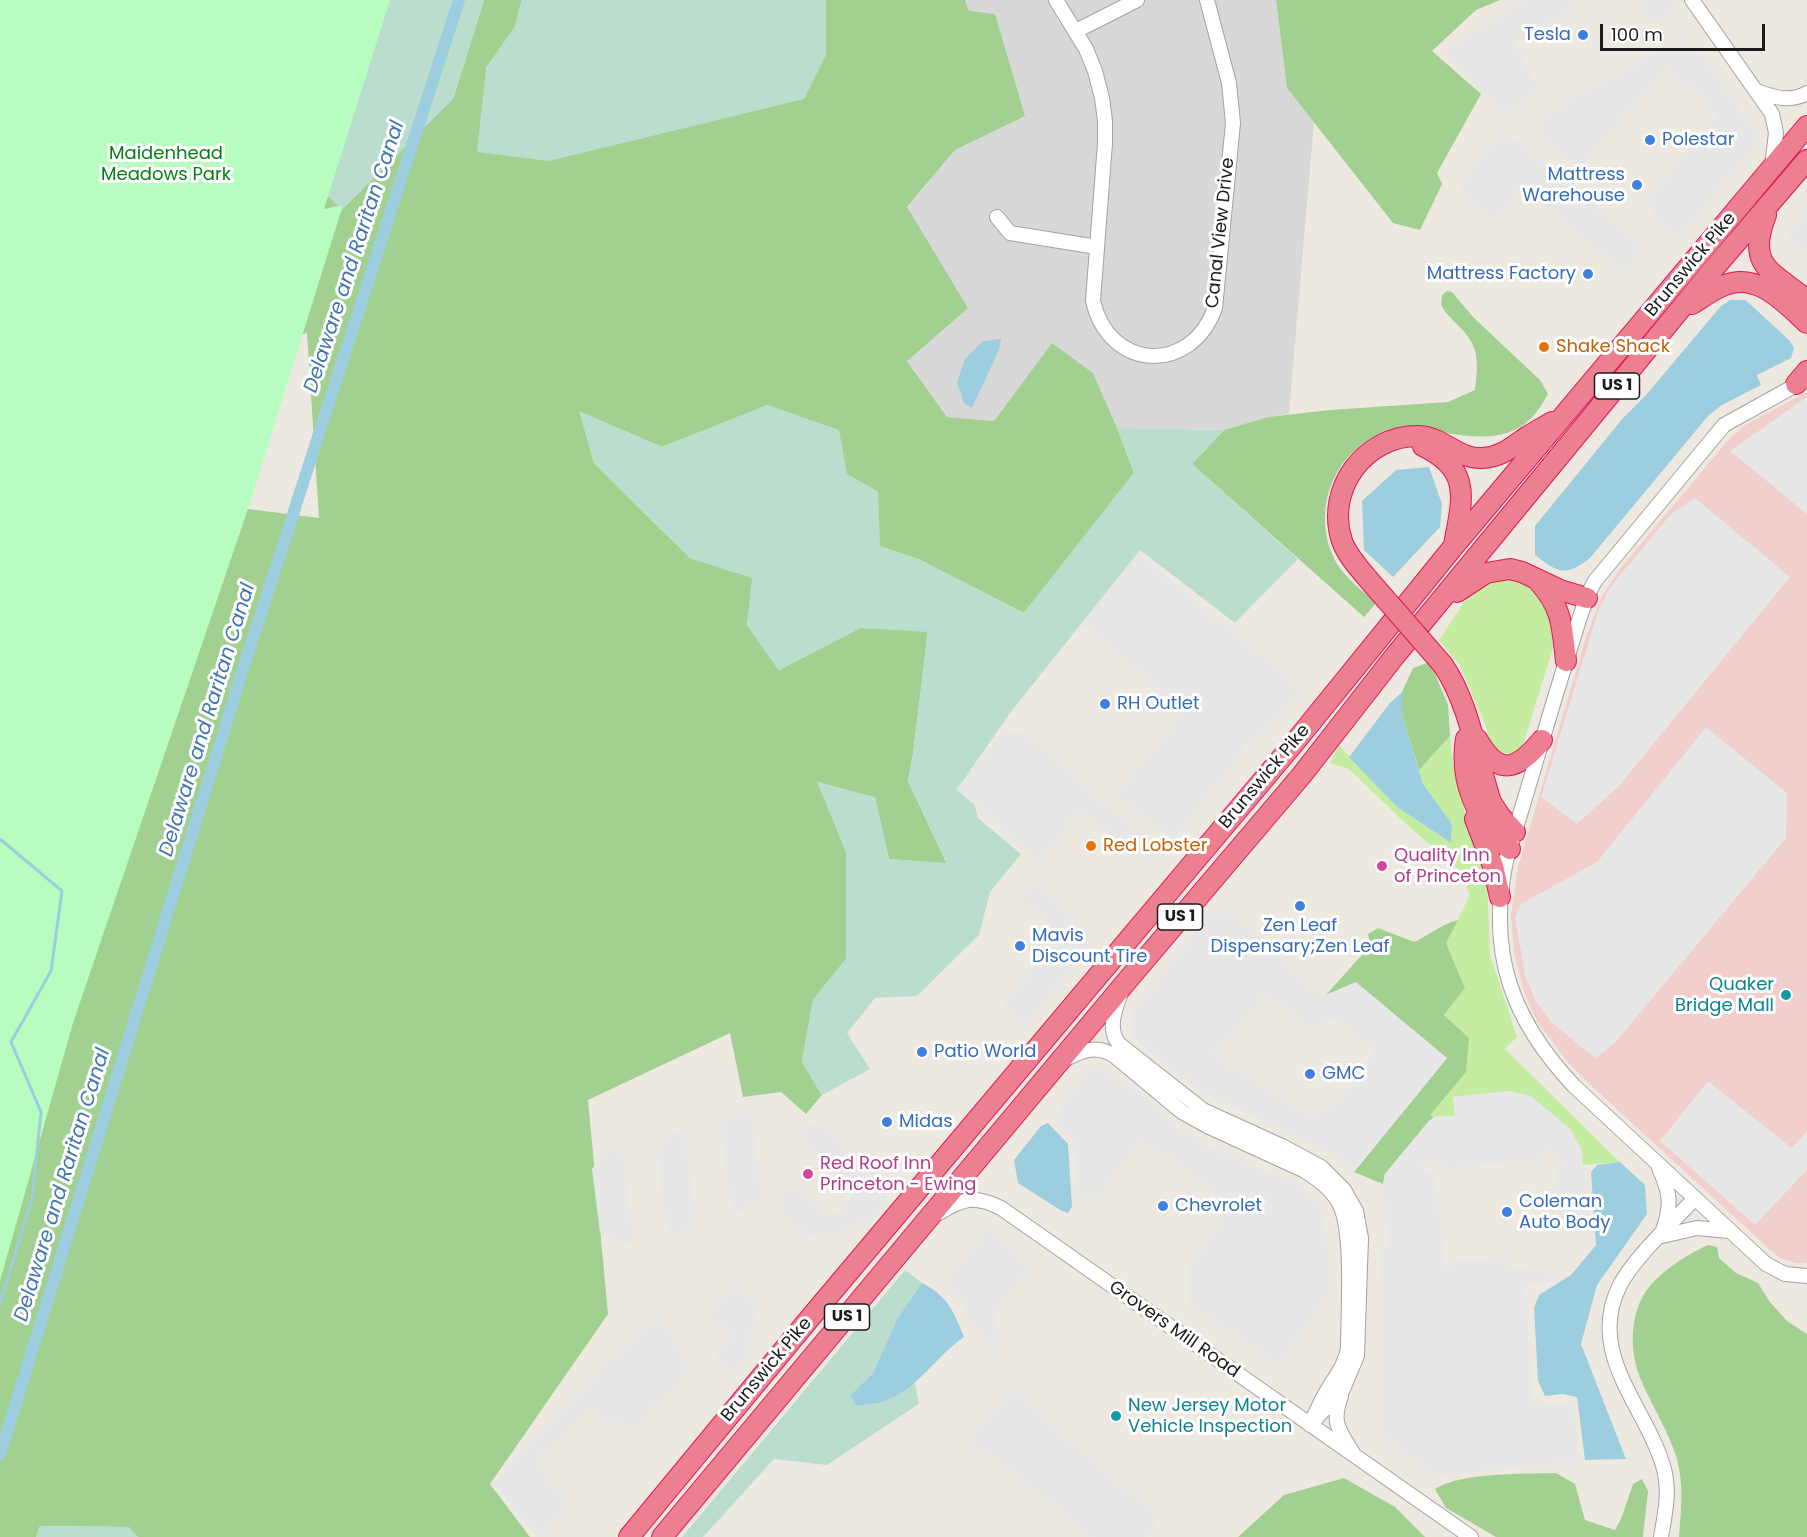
<!DOCTYPE html>
<style>
body{margin:0}
#map{position:relative;width:1807px;height:1537px;overflow:hidden;background:#eee9e0;font-family:Poppins,sans-serif}
canvas{display:block}
.scale{position:absolute;left:1600px;top:24px;width:165px;height:27px;box-sizing:border-box;border:3px solid #1b1b1b;border-top:0;padding-left:8px;font-size:18px;line-height:21px;white-space:nowrap;color:#1b1b1b;-webkit-text-stroke:4px #fff;paint-order:stroke}
</style>
<div id="map">
<canvas width="1807" height="1537"></canvas>
<div class="scale">100 m</div>
</div>
<script>
const g = document.querySelector('canvas').getContext('2d');
g.lineJoin = 'round';
function fillPath(path, color) { g.fillStyle = color; g.fill(path, 'evenodd'); }
function stroke(path, color, width, dash) { g.strokeStyle = color; g.lineWidth = width; g.lineCap = dash ? 'butt' : 'round'; g.setLineDash(dash || []); g.stroke(path); }
function label(font, color, halo, rows, align = 'center') {
  g.font = font + ' Poppins,sans-serif'; g.lineWidth = 6; g.setLineDash([]); g.textBaseline = 'middle'; g.strokeStyle = halo; g.fillStyle = color; for (const [text, x, y, turn = 0] of rows) {
    g.save(); g.translate(x, y); g.rotate((+turn || 0) * Math.PI / 180); g.textAlign = isNaN(turn) ? turn : align; if (halo) g.strokeText(text, 0, 0); g.fillText(text, 0, 0); g.restore();
  }
}
fillPath(new Path2D(`
 M965,0H1276L1287,87L1314,122L1289,414L1268,417L1224,430L1117,428L1093,373L1052,344L994,421L947,417L907,360V208L955,150L1024,116L969,11Z`), '#d9d8d8');
fillPath(new Path2D(`
 M1807,392V1263H1796L1780,1258L1767,1247L1583,1078L1565,1059L1537,1021L1524,992L1514,953L1511,915L1518,867L1586,637L1601,598L1619,570L1729,439L1745,425Z`), '#f1cfcd');
fillPath(new Path2D(`
 M1518,574L1549,597L1556,638L1522,748L1510,754L1497,751L1491,743L1485,724L1460,666L1439,640L1476,584Z
 M1450,736L1452,760L1467,821L1487,877L1490,955L1517,1037L1505,1049L1620,1162L1583,1165L1581,1147L1453,1098L1455,1116L1434,1117L1430,1115L1469,1038L1444,1015L1465,988L1446,943L1470,895L1466,887L1472,881L1405,823L1349,769L1330,763L1339,745L1397,807L1451,843L1452,824L1423,784L1419,770Z`), '#c4eda1');
fillPath(new Path2D(`
 M0,0L453,99L484,0H522L515,27L486,68L826,55V0H965L969,11L995,14L1025,116L955,150L907,207L968,308L907,361L947,417L994,421L1052,343L1093,373L1117,428L1134,473L1024,613L920,560L879,546L878,492L847,474L768,405L662,447L580,412L594,463L690,558L753,578L747,625L779,670L860,628L928,631L913,754L908,781L947,864L889,859L875,798L818,782L846,852V959L813,1000L802,1062L822,1095L806,1114L781,1092L743,1097L730,1033L588,1100L608,1314L490,1484L530,1537H138L128,1527L40,1526L36,1537H0V685L225,506L319,518L307,333L203,361Z
 M1276,0H1500L1476,10L1432,51L1481,94L1437,173L1442,184L1420,230L1393,223L1287,88Z
 M1447,291L1452,292L1474,318L1540,380L1548,394C1538,412 1528,426 1507,433C1481,441 1451,433 1425,430C1418,429 1410,427 1403,428C1342,436 1309,501 1333,556C1341,575 1361,589 1376,603L1364,617L1192,464L1224,430L1268,417L1330,410L1448,402L1475,390C1477,372 1480,354 1469,338C1461,326 1448,318 1441,305L1442,295Z
 M1430,662L1448,705L1450,736L1419,770L1402,715V692L1413,668Z
 M1458,920L1446,943L1465,988L1444,1015L1469,1038L1466,1072L1430,1115L1434,1117L1428,1122L1385,1174L1383,1184L1354,1172L1447,1058L1324,997L1370,946L1368,934L1378,928L1414,942C1429,935 1442,924 1458,920Z
 M1708,1245L1717,1247L1719,1258L1736,1273L1758,1283L1769,1301L1787,1321L1807,1334V1537H1679C1681,1510 1684,1486 1677,1459C1669,1432 1652,1406 1641,1380C1629,1352 1629,1312 1649,1287C1663,1270 1688,1254 1708,1245Z
 M1556,1473L1575,1484L1585,1520L1615,1530L1621,1519L1633,1484L1642,1479L1648,1491L1643,1537H1496L1446,1508L1435,1489C1462,1472 1524,1474 1556,1473Z
 M1344,1478L1395,1507L1425,1537H1238L1284,1495Z`), '#a2d091');
fillPath(new Path2D(`
 M147,0H484L453,99L342,210L149,24Z
 M522,0H826V55L804,99L549,161L477,152L486,68L515,27Z
 M768,405L839,430L847,474L878,492L880,546L920,560L1024,613L1134,473L1117,428L1224,430L1192,464L1298,559L1235,623L1140,550L1010,713L967,775L978,818L1021,854L990,892L979,935L917,996L875,998L847,1033L870,1069L822,1095L802,1062L813,1000L846,959V852L817,782L875,797L889,859L947,863L908,781L913,754L928,632L860,628L779,670L747,625L752,578L690,558L594,463L579,411L662,447Z
 M905,1270L922,1283L897,1319L873,1373L851,1396L885,1401L915,1383L919,1404L827,1465L774,1459L703,1537H682Z
 M40,1526L129,1527L138,1537H36Z`), '#bbddce');
fillPath(new Path2D(`
 M0,0H390L324,209L343,205L250,503L73,1023L0,1281Z`), '#b7fdbf');
fillPath(new Path2D(`
 M1527,0H1586L1514,43L1541,90L1502,116L1444,50Z
 M1637,0H1676L1680,7L1653,24Z
 M1681,38L1702,54L1762,139L1682,236L1669,233L1654,219L1646,199L1716,116L1692,84L1686,88L1665,70L1580,168L1534,133L1542,116Z
 M1497,135L1523,143L1644,249L1623,274L1527,191L1494,221L1457,188Z
 M1807,211V254L1786,237Z
 M1807,397V514L1730,451Z
 M1695,498L1790,577L1619,786L1577,824L1541,797L1598,612L1607,592L1620,575L1671,514Z
 M1138,554L1303,688L1263,733L1246,745L1238,761L1173,840L1115,795L1185,709L1081,625Z
 M1706,727L1787,793L1786,838L1614,1044L1595,1058L1552,1023L1535,1000L1525,975L1515,917L1521,904L1597,862Z
 M1002,733H1026L1094,794L1160,847L1152,860L1147,865L1081,811L1039,861L956,789Z
 M1035,885L1089,930L1084,955L1025,1027L1002,1005L1061,933L1018,898Z
 M1231,913L1323,996L1356,982L1447,1058L1354,1172L1331,1154L1200,1091L1132,1037V1012L1210,915ZM1266,995L1314,1031L1320,1023L1339,1020L1374,1052L1340,1100L1312,1116L1214,1055Z
 M1095,1063L1147,1099L1171,1122L1204,1145L1299,1184L1311,1196L1321,1209L1328,1244V1297L1279,1365L1189,1304L1188,1268L1231,1207L1183,1168L1142,1142L1096,1202L1077,1189L1074,1141L1059,1128L1057,1116L1060,1105Z
 M1708,1081L1792,1148L1807,1131V1170L1755,1225L1660,1141Z
 M1508,1091L1531,1096L1569,1128L1581,1147L1591,1232L1563,1234L1555,1168L1563,1167L1562,1161L1547,1150L1544,1149V1159L1441,1169L1439,1161L1423,1162L1424,1172H1435L1446,1267H1450L1449,1262L1508,1257L1510,1266L1555,1274L1556,1281L1525,1285L1534,1406L1574,1402L1580,1461L1437,1476L1388,1444L1384,1435L1383,1292L1379,1248L1388,1247L1383,1184L1385,1174L1428,1122L1434,1117L1455,1116L1453,1097Z
 M740,1112L752,1113L762,1198L740,1213L732,1214L720,1126Z
 M806,1123L828,1128L881,1175L886,1183L888,1194L887,1203L865,1231L857,1223L834,1234L821,1232L810,1238L783,1216L784,1190L791,1184L830,1215L841,1209L858,1190L795,1137Z
 M676,1130L685,1133L696,1223L678,1235L668,1236L656,1146Z
 M622,1149L634,1243L626,1245L600,1232L592,1169L605,1153Z
 M987,1229L1032,1267L995,1312L1001,1346L994,1353L966,1318L965,1301L943,1283Z
 M736,1287L763,1308L756,1315L751,1334L750,1356L737,1368L728,1370L714,1358L732,1336L706,1314Z
 M661,1317L691,1371L630,1433L616,1419L609,1426L591,1409L535,1463L571,1503L540,1537H537L493,1483L612,1357Z
 M1013,1388L1035,1410L1153,1511L1155,1527L1147,1537H1090L993,1457L966,1443Z`), '#e7e7e7');
fillPath(new Path2D(`
 M1730,300H1745L1750,304L1790,341L1794,348L1791,358L1757,375L1761,385L1722,405L1708,416L1590,558C1566,577 1558,573 1535,555V526L1623,418L1646,395L1721,306Z
 M1001,339L999,350L972,408L964,403L957,382L965,359L983,341Z
 M1429,467L1442,504L1440,527L1393,577L1364,550L1362,501L1396,470Z
 M1402,692V715L1423,784L1452,824L1451,843L1397,807L1349,757L1390,703Z
 M1048,1123L1068,1144L1072,1207L1068,1213L1060,1210L1018,1183L1014,1160L1041,1126Z
 M1620,1162L1645,1185L1647,1214L1597,1285L1581,1344L1626,1459L1585,1460L1577,1397L1563,1394L1545,1396L1538,1381L1534,1308L1539,1295L1571,1275L1596,1245L1591,1172L1597,1165Z
 M922,1283C948,1296 954,1312 964,1337C936,1356 918,1389 885,1401C876,1404 866,1404 857,1406L850,1396L873,1373L897,1319Z`), '#9ccedf');
stroke(new Path2D(`
 M0,839L62,891L51,971L11,1042L41,1112L32,1199L0,1303`), '#9ccedf', 3);
stroke(new Path2D(`
 M0,1454L243,669L459,0`), '#9ccedf', 12);
const minor = new Path2D(`
 M1056,0L1086,49L1095,71L1102,98L1105,121V143L1093,301C1109,371 1191,375 1215,308L1233,123L1229,83L1207,0
 M1692,0L1772,114L1776,133L1772,166
 M1076,31L1137,0
 M1756,91C1774,97 1789,103 1807,93
 M997,217L1010,233L1097,247
 M1805,380L1724,425L1595,581C1585,598 1580,617 1574,636C1564,668 1554,700 1545,731C1536,760 1528,789 1519,818C1514,834 1508,850 1505,866C1488,956 1513,1021 1574,1086L1766,1264L1785,1274L1807,1276
 M1121,993C1115,1009 1107,1029 1119,1044L1203,1110L1282,1146L1321,1167L1344,1190L1356,1211L1361,1238L1357,1356L1343,1389L1310,1425
 M1064,1060C1082,1050 1098,1044 1116,1057L1182,1112L1207,1126L1305,1171C1319,1180 1331,1189 1339,1203C1354,1230 1348,1314 1348,1348C1345,1367 1333,1379 1324,1396C1320,1403 1317,1411 1313,1418
 M1659,1168C1670,1192 1672,1205 1663,1230
 M939,1213C963,1198 974,1195 1001,1208L1471,1537
 M1662,1236L1697,1228L1730,1231
 M1341,1396C1331,1423 1339,1430 1353,1453
 M1661,1537C1665,1514 1670,1492 1664,1469C1647,1407 1585,1354 1620,1285C1634,1258 1673,1222 1695,1198`);
const highway = new Path2D(`
 M1766,215C1746,266 1771,271 1807,300
 M1692,304C1703,297 1714,289 1725,285C1758,272 1785,303 1807,323
 M1796,384L1807,371
 M1423,446C1473,470 1462,500 1454,545
 M1368,579C1358,567 1347,555 1342,541C1325,489 1365,435 1419,436C1443,437 1459,460 1483,458C1502,457 1513,446 1528,436C1536,431 1544,427 1552,422
 M1539,582C1563,609 1562,627 1566,661
 M1457,592L1486,573L1510,569L1522,572L1560,590L1587,598
 M1443,665C1470,705 1476,756 1491,802L1500,816L1515,832
 M1466,739C1459,781 1477,822 1510,849
 M1477,739C1499,778 1517,770 1542,740
 M1475,819L1493,866L1500,897
 M629,1537L810,1318L1295,742L1454,546L1807,126
 M662,1537L1126,982L1301,776L1394,657L1710,273L1807,160`);
stroke(minor, '#a2a2a2', 16);
stroke(highway, '#e11756', 22);
stroke(minor, '#fff', 14);
stroke(highway, '#ec8091', 20);
const highwayBridge = new Path2D(`
 M1368,579L1443,665`);
stroke(highwayBridge, '#e11756', 22, []);
stroke(highwayBridge, '#ec8091', 20);
for (const [x, y, r, color] of [
 [1583,35,6,"#3f7fe0"],
 [1650,140,6,"#3f7fe0"],
 [1637,185,6,"#3f7fe0"],
 [1588,274,6,"#3f7fe0"],
 [1544,347,6,"#e8710a"],
 [1105,704,6,"#3f7fe0"],
 [1091,846,6,"#e8710a"],
 [1382,866,6,"#d1479c"],
 [1300,906,6,"#3f7fe0"],
 [1020,946,6,"#3f7fe0"],
 [1786,995,6,"#0f9aa8"],
 [922,1052,6,"#3f7fe0"],
 [1310,1074,6,"#3f7fe0"],
 [887,1122,6,"#3f7fe0"],
 [808,1174,6,"#d1479c"],
 [1163,1206,6,"#3f7fe0"],
 [1507,1212,6,"#3f7fe0"],
 [1116,1416,6,"#0f9aa8"]
]) { const dot = new Path2D(); dot.arc(x, y, r, 0, 2 * Math.PI); g.fillStyle = color; g.fill(dot); stroke(dot, '#fff', 2); }
for (const [x, y, w] of [
 [1617,386,45],
 [1180,917,45],
 [847,1317,45]
]) { const box = new Path2D(); box.roundRect(x - w / 2, y - 13, w, 26, 4.5); g.fillStyle = '#fff'; g.fill(box); stroke(box, '#1b1b1b', 1.5); }
label('bold 16px', '#1b1b1b', null, [
 ["US 1",1617,386],
 ["US 1",1180,917],
 ["US 1",847,1317]
]);
label('18px', '#366cbe', '#fff', [
 ["Tesla",1571,35,"right"],
 ["Polestar",1662,140],
 ["Mattress",1625,175,"right"],
 ["Warehouse",1625,196,"right"],
 ["Mattress Factory",1576,274,"right"],
 ["RH Outlet",1117,704],
 ["Zen Leaf",1300,926,"center"],
 ["Dispensary;Zen Leaf",1300,947,"center"],
 ["Mavis",1032,936],
 ["Discount Tire",1032,957],
 ["Patio World",934,1052],
 ["GMC",1322,1074],
 ["Midas",899,1122],
 ["Coleman",1519,1202],
 ["Auto Body",1519,1223],
 ["Chevrolet",1175,1206]
], 'left');
label('18px', '#047f12', '#fff', [
 ["Maidenhead",166,154],
 ["Meadows Park",166,175]
]);
label('18px', '#1b1b1b', '#fff', [
 ["Canal View Drive",1221,233,-84],
 ["Brunswick Pike",1691,265,-50],
 ["Brunswick Pike",1265,777,-50],
 ["Grovers Mill Road",1174,1330,35],
 ["Brunswick Pike",767,1370,-50]
]);
label('18px', '#c56008', '#fff', [
 ["Shake Shack",1556,347],
 ["Red Lobster",1103,846]
], 'left');
label('18px', '#b23c85', '#fff', [
 ["Quality Inn",1394,856],
 ["of Princeton",1394,877],
 ["Red Roof Inn",820,1164],
 ["Princeton - Ewing",820,1185]
], 'left');
label('18px', '#0d838f', '#fff', [
 ["Quaker",1774,985],
 ["Bridge Mall",1774,1006],
 ["New Jersey Motor",1128,1406,"left"],
 ["Vehicle Inspection",1128,1427,"left"]
], 'right');
label('italic 20px', '#4276b0', '#fff', [
 ["Delaware and Raritan Canal",355,257,-72],
 ["Delaware and Raritan Canal",208,720,-73],
 ["Delaware and Raritan Canal",63,1185,-73]
]);
</script>
